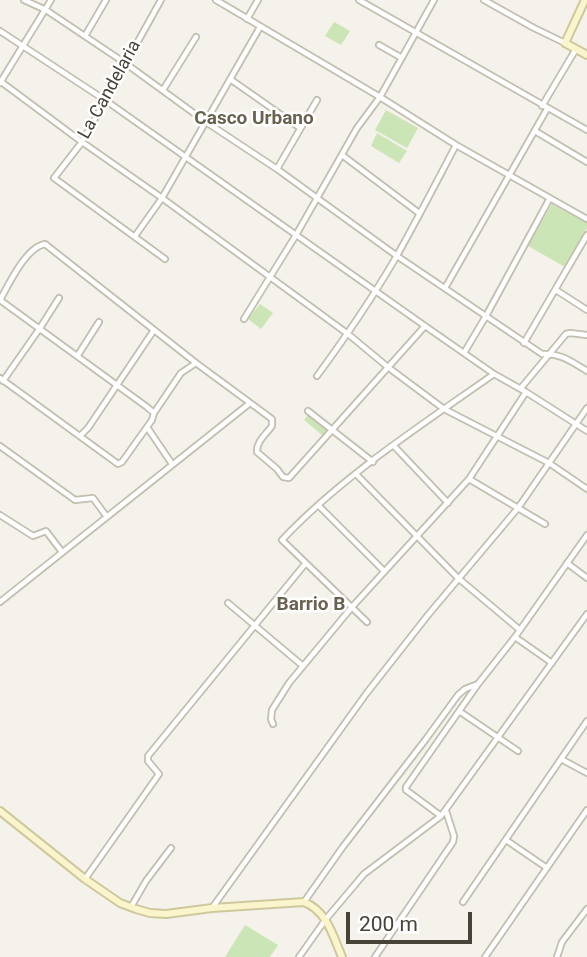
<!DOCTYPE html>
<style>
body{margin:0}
#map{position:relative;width:587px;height:957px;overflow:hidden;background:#f4f2ea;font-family:Roboto,sans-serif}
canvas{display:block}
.scale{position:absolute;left:346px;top:912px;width:126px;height:32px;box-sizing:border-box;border:4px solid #484339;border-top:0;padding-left:9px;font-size:21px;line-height:24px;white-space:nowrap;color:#484339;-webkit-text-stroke:5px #fff;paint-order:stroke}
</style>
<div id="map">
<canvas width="587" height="957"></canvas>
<div class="scale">200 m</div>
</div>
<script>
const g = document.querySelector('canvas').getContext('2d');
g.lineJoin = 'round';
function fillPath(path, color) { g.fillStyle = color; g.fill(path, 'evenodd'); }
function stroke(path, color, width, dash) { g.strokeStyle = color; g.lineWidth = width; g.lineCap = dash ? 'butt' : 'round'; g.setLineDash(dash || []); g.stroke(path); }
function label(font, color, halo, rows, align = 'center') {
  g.font = font + ' Roboto,sans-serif'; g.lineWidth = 5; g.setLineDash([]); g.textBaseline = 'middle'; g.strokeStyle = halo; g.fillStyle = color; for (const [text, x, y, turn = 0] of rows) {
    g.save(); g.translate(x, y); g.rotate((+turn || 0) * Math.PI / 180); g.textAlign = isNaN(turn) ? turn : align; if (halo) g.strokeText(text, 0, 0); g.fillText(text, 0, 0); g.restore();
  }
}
fillPath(new Path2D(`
 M334,22L350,31L341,45L325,36Z
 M386,110L418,128L407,148L375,130Z
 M377,133L407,151L399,163L371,146Z
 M552,204L587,223V228L565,267L528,246Z
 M260,304L273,313L261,329L248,319Z
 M312,410L331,426L322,435L304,420Z
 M245,925L278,945L270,957H225Z`), '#cbe5b6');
const minor = new Path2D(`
 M24,0L46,10L125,63L206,122L277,169L397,256L542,354C561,353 572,362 587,371
 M161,0L82,142L54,178L165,259
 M216,0L380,97L456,145L587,219
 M359,0L587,130
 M484,0L534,28L565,43
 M247,19L258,0
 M0,31L105,100L425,326L494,374L526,392L469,479L352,607L289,683L272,710L271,719L273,724
 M85,36L106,0
 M379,45L402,58
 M230,79L300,128
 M0,81L82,142L162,198L348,334L389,368L444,409L549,463L587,489
 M0,83L51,0
 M163,90L196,37
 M542,106L576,49
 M535,131L587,162
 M342,155L419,213
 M277,169L317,100
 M135,236L162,198L260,27
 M445,288L547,109
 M556,290L587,310
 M0,300C9,284 26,247 45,244L196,363
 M0,300L147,407L154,413L152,420L147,427L172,464
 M244,319L296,235L357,128L380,97L434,0
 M524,343L587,235
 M464,353L486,316L550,198
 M78,355L99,322
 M317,376C345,338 371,300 395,259C416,222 436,183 456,145
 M0,378L118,464L122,462L147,427
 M3,381L40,328L59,298
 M521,388L566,334L570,333L587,335
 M526,392L587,431
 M308,411L373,462
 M154,413L181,373L196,363L272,419V426C266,434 256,442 257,452L277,469L283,477L289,478L425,326
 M80,436L88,428L154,330
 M0,446L75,500L93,498L107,517
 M394,446L448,503
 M356,474L458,578L520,630
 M469,479L545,524
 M318,505L384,571
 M0,515L33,536L46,531L62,552
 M567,563L587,578
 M0,602L250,403
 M228,603L303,666
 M367,622L282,540C341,477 423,424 494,374
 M515,637L552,663
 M459,711L518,751
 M561,759L587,773
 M441,816L587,614
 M506,840L547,868
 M85,879L159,774L148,761V756L305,564
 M304,902L342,848L426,739L458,695L465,689L478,684
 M463,902L587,721
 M131,907L146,881L171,848
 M212,908L366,694L428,615L518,508L587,408
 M299,957L326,919L364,874L441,816L406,790V787L478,684L515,637L587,535
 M375,957L453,842L454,836L446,811
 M485,957L587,810
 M557,957L562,942L587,909`);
const secondary = new Path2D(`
 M585,0L565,43L587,55
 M0,811L85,879L120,903L136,909L150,913L166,914L212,908L304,902C327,911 333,936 342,957`);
stroke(minor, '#c2beb0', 8);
stroke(secondary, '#d0c89d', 10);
stroke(minor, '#fff', 4.5);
stroke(secondary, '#fbf5ce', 6);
label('18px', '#484339', '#fff', [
 ["La Candelaria",110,90,-61]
]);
label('bold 19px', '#6a6251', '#fff', [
 ["Casco Urbano",254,119],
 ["Barrio B",311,605]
]);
</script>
